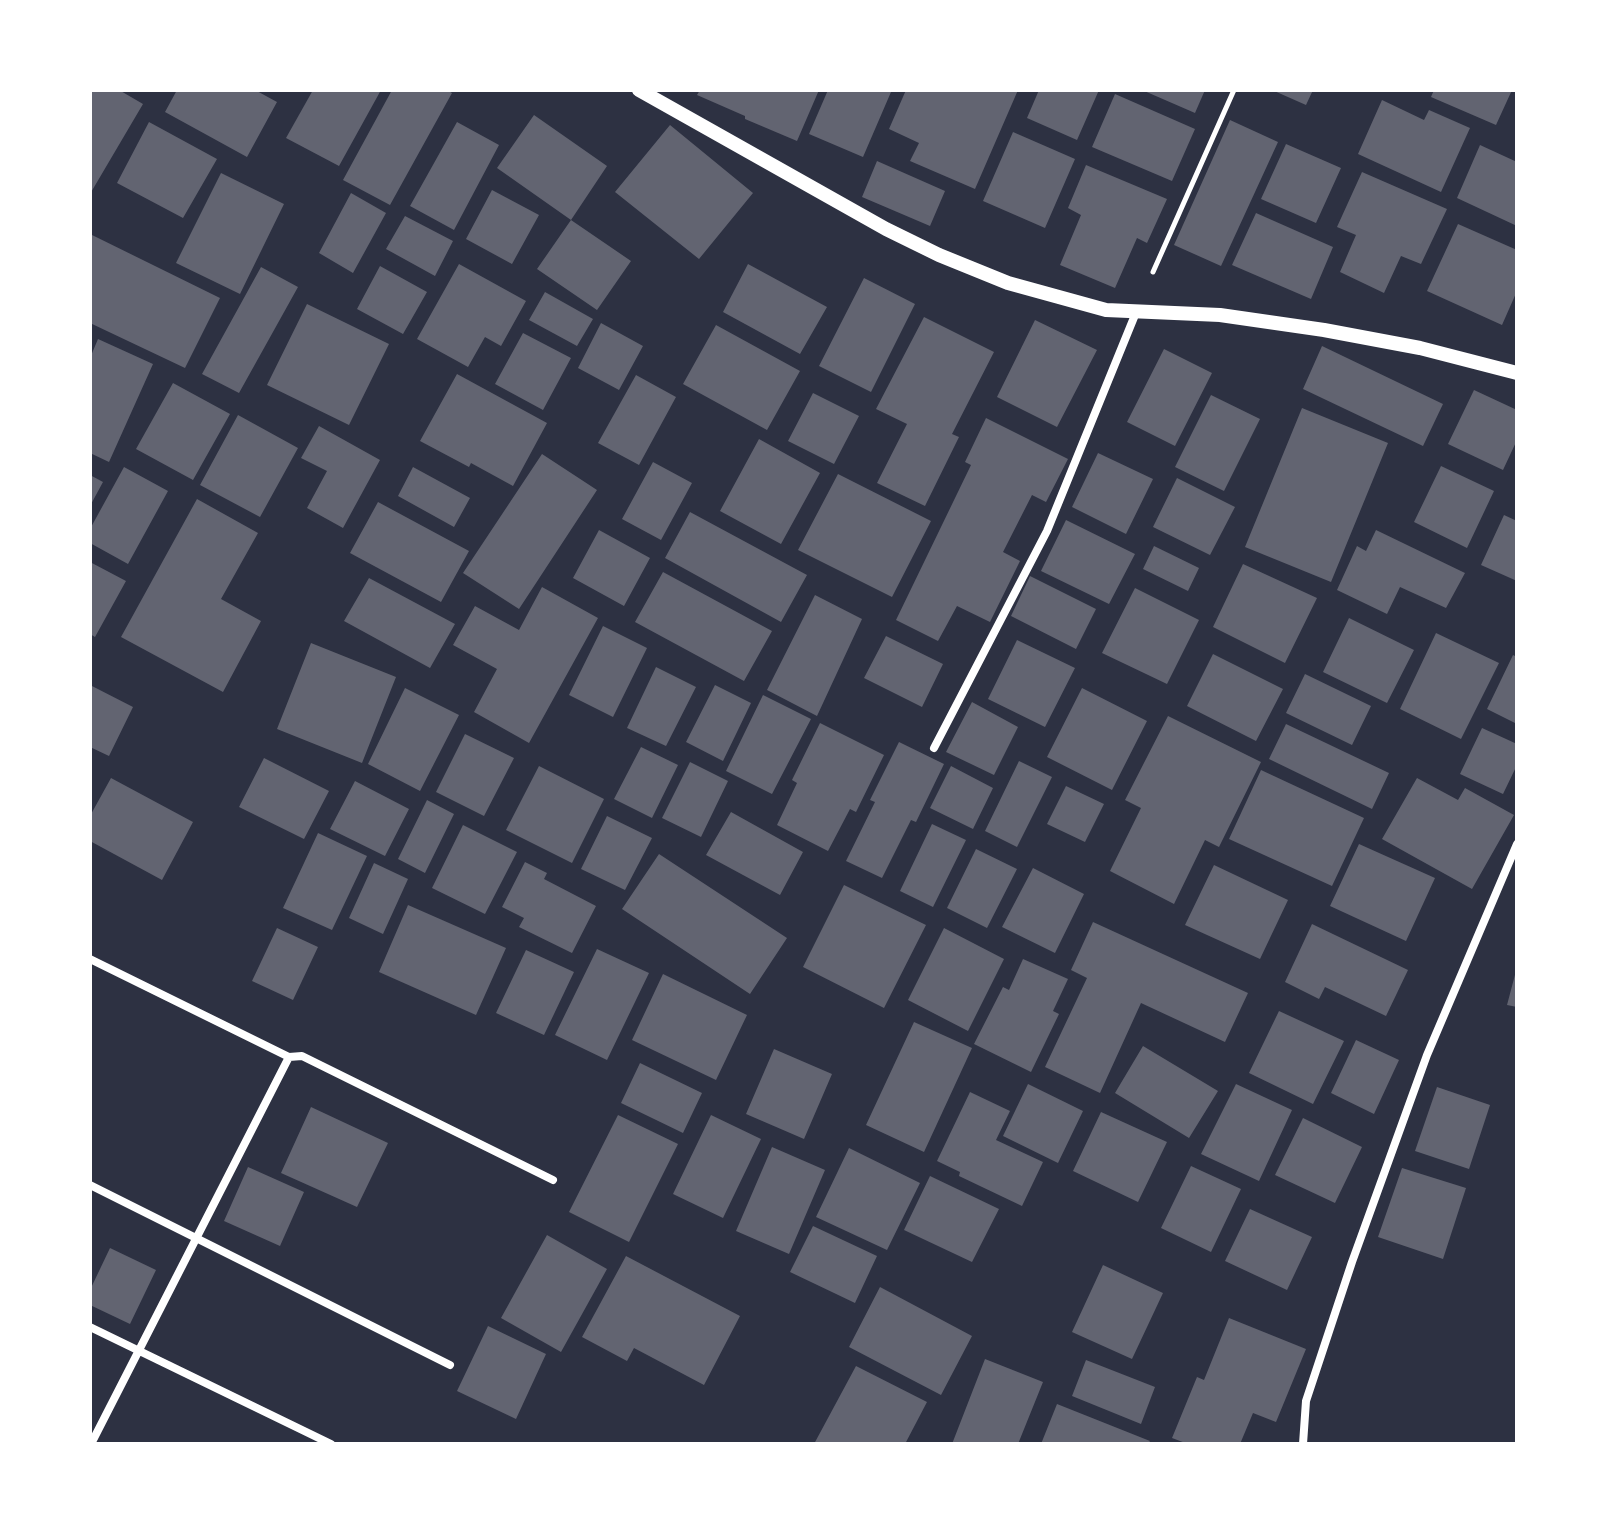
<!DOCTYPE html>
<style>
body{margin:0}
#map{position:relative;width:1607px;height:1534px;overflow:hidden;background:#2d3142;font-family:Signika,sans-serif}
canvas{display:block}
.frame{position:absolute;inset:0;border:92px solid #fff;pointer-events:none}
</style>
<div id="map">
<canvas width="1607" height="1534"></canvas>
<div class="frame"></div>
</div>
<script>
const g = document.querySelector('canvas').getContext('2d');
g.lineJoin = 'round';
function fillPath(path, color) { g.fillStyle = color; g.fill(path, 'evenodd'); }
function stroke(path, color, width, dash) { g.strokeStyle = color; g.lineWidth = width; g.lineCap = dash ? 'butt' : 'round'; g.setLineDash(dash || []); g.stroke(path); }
fillPath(new Path2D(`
 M90,90H119L143,104L90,194Z
 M177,90H255L277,102L247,157L165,112Z
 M313,90H381L339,166L286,138Z
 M392,90H447L452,93L390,205L343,180Z
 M700,90H819L797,141L745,119V116L697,95Z
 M828,90L891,92L863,157L809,134Z
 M906,90H1018L975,189L910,161L919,143L889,129Z
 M1039,90H1099L1077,140L1027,118Z
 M1142,90H1205L1195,113Z
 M1272,90H1313L1306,105Z
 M1434,90H1512L1496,125L1431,97Z
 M1115,94L1195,129L1172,181L1092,147Z
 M1382,100L1424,120L1429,110L1470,128L1441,192L1358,154Z
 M534,115L607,166L571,220L631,261L597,310L537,269L571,220L497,168Z
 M1230,120L1278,142L1221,266L1174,245Z
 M149,122L217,159L183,218L117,183Z
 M457,122L499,145L454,230L410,206Z
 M670,125L753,193L699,259L615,192Z
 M1013,132L1075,159L1045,228L983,201Z
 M1286,144L1341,168L1316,223L1261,199Z
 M1480,145L1517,162V226L1457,198Z
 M877,161L945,191L930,226L862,197Z
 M1086,165L1167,199L1147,243L1137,238L1115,288L1060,265L1081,215L1068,208Z
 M1362,172L1447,209L1421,264L1401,256L1384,293L1340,272L1356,235L1337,227Z
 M221,173L284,204L240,294L176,263Z
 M492,190L539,215L512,264L466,239Z
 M351,193L386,213L353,273L319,253Z
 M1256,213L1333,247L1311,299L1232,265Z
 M405,216L453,241L435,276L386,249Z
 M1458,224L1517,250V291L1502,325L1427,291Z
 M90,234L220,298L185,368L90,323Z
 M459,264L526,301L501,346L485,337L468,367L417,339Z
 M748,264L827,307L800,354L723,312Z
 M380,266L427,292L403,334L357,309Z
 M261,267L298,287L239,393L202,374Z
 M864,278L915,304L871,392L819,366Z
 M545,292L593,319L577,346L529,320Z
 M307,304L389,344L349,425L267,385Z
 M924,317L994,352L952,434L959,437L925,506L877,483L907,424L876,409Z
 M1035,320L1097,350L1057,427L997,397Z
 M601,323L643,346L619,390L578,368Z
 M716,325L800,371L767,430L683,384Z
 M523,333L571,358L543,410L495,384Z
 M98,339L153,364L109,462L90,453V358Z
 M1322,346L1443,404L1423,446L1303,389Z
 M1164,349L1212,373L1175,446L1127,422Z
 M457,374L547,423L513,486L471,463L469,467L420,441Z
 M636,375L676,397L639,465L598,443Z
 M173,383L230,414L193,480L136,449Z
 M1474,390L1517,410V440L1503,470L1448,444Z
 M813,393L859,416L834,464L788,441Z
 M1211,395L1260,419L1224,491L1175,467Z
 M1302,408L1388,443L1331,582L1245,547Z
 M238,415L298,448L260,517L200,485Z
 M986,418L1068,459L1046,502L1032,495L1003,552L1020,561L990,622L957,606L938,641L896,620L971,465L965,462Z
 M319,426L380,460L343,528L307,508L327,471L301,458Z
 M759,439L820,473L781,544L720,511Z
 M1098,453L1153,479L1126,534L1072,507Z
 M542,454L597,490L519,609L463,573Z
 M653,462L692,483L661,540L622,519Z
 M1441,466L1494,491L1467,548L1414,522Z
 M124,467L168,491L128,564L90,543V529Z
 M413,467L470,498L454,527L398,496Z
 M838,474L931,521L892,597L798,550Z
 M90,475L103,482L90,506Z
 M1177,478L1235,507L1210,555L1153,527Z
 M197,499L258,533L221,599L261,621L223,692L121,637Z
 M378,502L469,551L441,602L350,553Z
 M690,512L807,575L781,622L665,558Z
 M1504,515L1517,521V581L1481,565Z
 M1066,520L1135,554L1109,604L1041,571Z
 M599,530L650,558L624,606L573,578Z
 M1376,530L1465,573L1446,608L1400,587L1387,614L1337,590L1357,546L1366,551Z
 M1154,546L1199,568L1188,591L1143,569Z
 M90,562L126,581L95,637L90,634Z
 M1243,564L1317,598L1285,663L1213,627Z
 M663,572L772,631L744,681L635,622Z
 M1030,576L1096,609L1076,649L1011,616Z
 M369,578L455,624L430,668L344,621Z
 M542,587L598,618L529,743L474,712L497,669L453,645L475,606L519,630Z
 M1135,588L1199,620L1167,684L1102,653Z
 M815,595L862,619L817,716L767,690Z
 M1349,618L1414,650L1387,703L1323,672Z
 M603,626L647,648L613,717L569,695Z
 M1436,633L1499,663L1461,739L1400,709Z
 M886,636L943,664L922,707L864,678Z
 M1017,640L1075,668L1045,727L988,699Z
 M311,643L396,677L362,763L277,729Z
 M1213,654L1283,689L1256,741L1187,706Z
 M1513,655L1517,657V724L1487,709Z
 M656,667L696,687L666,746L627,728Z
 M1305,674L1371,706L1352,745L1286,713Z
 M90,685L133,707L109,756L90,747Z
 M715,685L751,703L723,761L686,742Z
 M405,688L459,715L420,791L368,764Z
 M1082,688L1147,721L1112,790L1047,757Z
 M763,695L811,719L772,794L726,771Z
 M972,702L1018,727L994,775L946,752Z
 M1168,716L1261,762L1219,847L1205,840L1174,904L1110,871L1141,808L1125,800Z
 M820,723L884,755L856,812L850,809L828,851L777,825L797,783L792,780Z
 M1286,724L1389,773L1372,809L1269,759Z
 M1482,728L1517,744V765L1503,794L1460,774Z
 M465,734L514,758L484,816L436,792Z
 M899,742L944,764L916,822L911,820L882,878L846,861L875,802L870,800Z
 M641,747L678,765L652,818L614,799Z
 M264,758L329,791L304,839L239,807Z
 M1019,761L1052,777L1017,847L985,831Z
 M690,762L728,781L701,837L662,818Z
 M539,766L604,799L572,863L506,830Z
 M951,766L993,788L973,829L930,808Z
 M1261,770L1364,818L1332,886L1229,839Z
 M111,778L193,822L162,880L90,841V816Z
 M1417,778L1458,800L1465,788L1514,815L1472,889L1382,839Z
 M355,781L409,809L385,856L330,829Z
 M1066,786L1104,804L1085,842L1047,824Z
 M427,800L454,814L425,873L398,859Z
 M731,812L803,852L780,895L706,855Z
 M607,816L652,838L625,890L581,869Z
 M932,824L966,840L933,907L900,891Z
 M463,825L517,852L485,914L432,888Z
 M318,833L367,856L332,930L283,908Z
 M1359,844L1435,878L1406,941L1330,906Z
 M976,849L1017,869L987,928L947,908Z
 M659,854L787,938L750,994L622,909Z
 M525,862L547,873L544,879L596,906L572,953L519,927L524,918L502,907Z
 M374,863L408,879L383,934L349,918Z
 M1214,865L1288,900L1260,959L1185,925Z
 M1033,868L1084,894L1055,953L1002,927Z
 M844,885L926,925L884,1008L803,967Z
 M408,905L506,948L476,1015L379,972Z
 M1093,922L1248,993L1225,1042L1141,1003L1100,1093L1045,1067L1087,978L1071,970Z
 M1312,924L1408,970L1386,1016L1325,987L1319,999L1285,982Z
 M277,928L318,947L293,1000L252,981Z
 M944,928L1004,959L968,1031L908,1000Z
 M597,949L649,973L607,1060L555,1035Z
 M526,950L574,972L544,1035L496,1013Z
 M1023,959L1068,979L1053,1011L1059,1014L1031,1072L974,1044L1003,987L1009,990Z
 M1516,971H1517V1007L1507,1005Z
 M663,974L747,1015L716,1080L632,1040Z
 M1279,1011L1344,1041L1313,1104L1249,1073Z
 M914,1022L972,1048L924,1152L866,1125Z
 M1356,1040L1399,1060L1374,1114L1331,1093Z
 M1143,1046L1218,1091L1189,1138L1115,1093Z
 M774,1049L832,1074L804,1139L746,1114Z
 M640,1063L702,1093L683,1133L621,1103Z
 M1028,1084L1083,1111L1058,1163L1003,1136Z
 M1236,1084L1292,1110L1259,1181L1201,1154Z
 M1437,1087L1490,1105L1469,1169L1415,1151Z
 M970,1092L1010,1111L996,1140L1043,1162L1022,1206L959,1176L960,1172L937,1161Z
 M311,1107L388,1143L357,1207L281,1173Z
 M1101,1112L1167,1142L1138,1202L1073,1171Z
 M618,1115L678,1144L629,1242L569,1212Z
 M711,1115L761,1139L723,1218L673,1194Z
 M1303,1118L1362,1147L1335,1203L1275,1175Z
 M772,1147L825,1170L789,1254L736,1231Z
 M849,1148L920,1183L887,1250L816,1217Z
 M1191,1166L1241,1189L1211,1252L1161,1228Z
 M248,1167L304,1192L280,1246L224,1221Z
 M1402,1168L1466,1188L1443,1259L1378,1237Z
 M930,1176L999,1209L972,1262L904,1230Z
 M1250,1209L1312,1237L1287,1290L1225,1261Z
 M813,1226L877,1256L855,1303L790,1272Z
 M547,1235L607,1269L561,1352L501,1318Z
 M110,1248L156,1270L130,1324L90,1305V1290Z
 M626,1256L740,1316L704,1385L634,1348L627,1361L582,1337Z
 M1103,1265L1163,1293L1132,1359L1072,1332Z
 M880,1287L972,1336L941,1395L849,1347Z
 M1229,1318L1306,1349L1276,1422L1253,1413L1240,1444H1188L1172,1438L1197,1377L1204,1380Z
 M488,1326L546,1354L516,1419L457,1391Z
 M985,1359L1043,1382L1018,1444H952Z
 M1086,1360L1155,1387L1141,1424L1072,1396Z
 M856,1366L927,1402L905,1444H814Z
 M1057,1404L1150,1441L1148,1444H1041Z`), '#626471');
stroke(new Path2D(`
 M1153,272L1234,90`), '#fff', 5);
stroke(new Path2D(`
 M934,748L1047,531L1137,310
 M90,959L289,1057L302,1056L553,1180
 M90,1185L450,1365
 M90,1327L331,1444
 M91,1444L289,1057
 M1303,1444L1306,1401L1352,1262L1427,1055L1517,844`), '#fff', 8);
stroke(new Path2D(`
 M639,90L886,229L939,255L1008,283L1106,310L1220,315L1324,330L1420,348L1517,373`), '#fff', 14);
</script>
